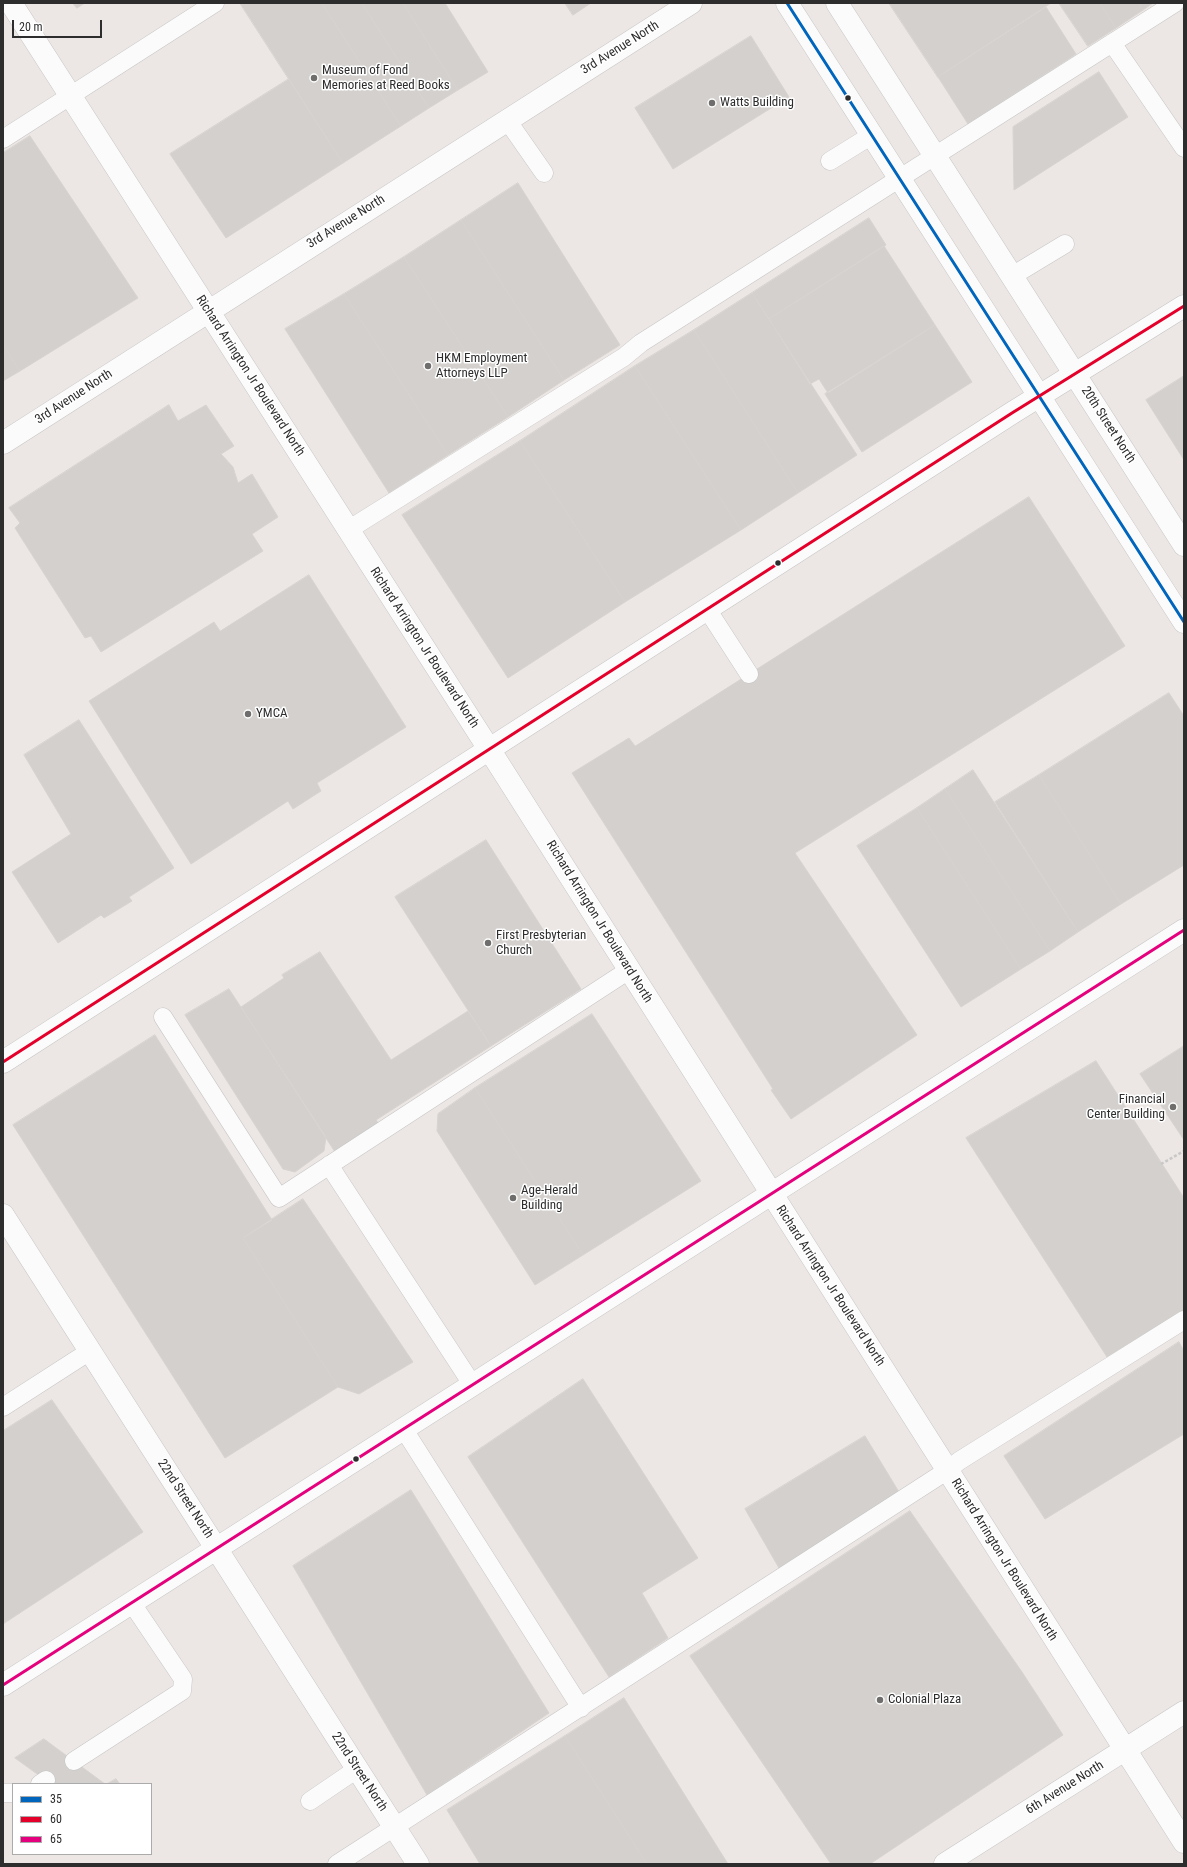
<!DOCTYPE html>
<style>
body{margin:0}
#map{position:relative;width:1187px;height:1867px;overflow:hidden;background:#ece7e4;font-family:"Roboto Condensed",sans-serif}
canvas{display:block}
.frame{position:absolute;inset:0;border:4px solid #2d2d2d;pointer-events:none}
.legend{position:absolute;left:12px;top:1783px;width:140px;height:72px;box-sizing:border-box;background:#fff;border:1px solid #ababab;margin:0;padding:5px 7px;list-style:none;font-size:12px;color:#2d2d2d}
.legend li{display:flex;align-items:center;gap:8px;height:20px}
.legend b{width:20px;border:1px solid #ababab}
.scale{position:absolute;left:12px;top:20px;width:90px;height:18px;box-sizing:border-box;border:2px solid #2d2d2d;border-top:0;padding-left:5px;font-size:12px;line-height:14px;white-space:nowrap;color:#2d2d2d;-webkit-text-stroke:3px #fff;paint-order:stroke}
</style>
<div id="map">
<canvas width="1187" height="1867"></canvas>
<div class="frame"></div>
<ul class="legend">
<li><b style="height:5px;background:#0065bd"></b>35</li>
<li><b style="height:5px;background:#e4002b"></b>60</li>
<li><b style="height:5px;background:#e5007d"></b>65</li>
</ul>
<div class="scale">20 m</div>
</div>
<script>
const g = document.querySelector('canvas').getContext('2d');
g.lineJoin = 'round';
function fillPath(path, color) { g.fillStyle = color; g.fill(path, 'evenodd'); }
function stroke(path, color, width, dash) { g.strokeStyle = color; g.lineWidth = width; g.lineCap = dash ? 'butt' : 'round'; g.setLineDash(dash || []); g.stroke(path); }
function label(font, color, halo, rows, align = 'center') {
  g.font = font + ' "Roboto Condensed",sans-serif'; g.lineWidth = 3; g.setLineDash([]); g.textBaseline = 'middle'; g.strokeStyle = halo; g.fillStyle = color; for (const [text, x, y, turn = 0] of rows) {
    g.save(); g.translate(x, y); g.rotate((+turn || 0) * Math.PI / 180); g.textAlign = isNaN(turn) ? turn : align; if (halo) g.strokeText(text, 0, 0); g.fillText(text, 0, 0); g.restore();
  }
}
const building = new Path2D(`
 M73,3H85L77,8Z
 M240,3H322L401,126L343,163Z
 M322,3H362L429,108L401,126Z
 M362,3H403L458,90L429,108Z
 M403,3H445L488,72L458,90Z
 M565,3H591L573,15Z
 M889,3H1051L938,77Z
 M1059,3H1100L1116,28L1088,46Z
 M1100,3H1139L1143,10L1116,28Z
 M1139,3H1153L1143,10Z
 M1046,7L1076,54L968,124L938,77Z
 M751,36L789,97L673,169L635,108Z
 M1099,72L1128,117L1014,190L1013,127Z
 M289,79L343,163L226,238L170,154Z
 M30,136L138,298L20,371L3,345V153Z
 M518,183L620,345L564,380L461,220Z
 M869,218L886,245L769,319L752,293Z
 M461,220L564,380L508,417L404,257Z
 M884,246L935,325L828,393L819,379L810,384L769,319Z
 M404,257L508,417L448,455L344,294Z
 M752,293L857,455L798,493L694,330Z
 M344,294L448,455L389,493L285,329Z
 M935,325L972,382L862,452L825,394Z
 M694,330L798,493L741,530L635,366Z
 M3,345L20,371L3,381Z
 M635,366L741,530L625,602L520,441Z
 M1184,376V460L1146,400Z
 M169,405L178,421L206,405L234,446L221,454L233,467L238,483L252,474L278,517L252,534L263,551L101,652L91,636L85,638L15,528L20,523L9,508Z
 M520,441L625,602L508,678L402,515Z
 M1029,497L1125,646L795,853L917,1035L791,1119L771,1090L773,1089L572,773L629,738L635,746Z
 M309,575L406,727L317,783L321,791L293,809L288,801L191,864L89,701L214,622L220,631Z
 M1169,693L1184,716V865L1121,904L1039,775Z
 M79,720L174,868L129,897L132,901L104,918L101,915L58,943L12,872L71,834L24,755Z
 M973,770L1078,932L1050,951L945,789Z
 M1039,775L1121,904L1078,932L995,802Z
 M945,789L1050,951L1021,969L917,808Z
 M917,808L1021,969L961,1007L857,846Z
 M486,840L581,989L491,1046L395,897Z
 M320,952L391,1060L468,1011L491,1046L376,1120L379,1124L335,1152L241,1007L284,978L282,975Z
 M229,989L326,1137L324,1151L295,1172L283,1169L185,1015Z
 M592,1014L701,1181L583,1255L475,1088Z
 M155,1035L272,1220L243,1238L338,1387L225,1458L13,1125Z
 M1184,1046V1140L1140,1074Z
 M1096,1061L1184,1198V1310L1107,1357L966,1138Z
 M475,1088L583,1255L535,1285L437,1131L438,1114Z
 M303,1199L413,1362L359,1394L338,1387L243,1238Z
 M1179,1342L1184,1351V1434L1045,1519L1004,1456Z
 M583,1379L698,1558L642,1593L668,1638L609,1677L468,1457Z
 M52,1400L143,1532L3,1624V1431Z
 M865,1436L899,1492L779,1568L745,1509Z
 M411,1490L549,1713L427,1795L293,1566Z
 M910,1511L1022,1672L1063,1735L870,1864H831L690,1656Z
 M624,1698L728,1864H647L565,1736Z
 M565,1736L647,1864H480L447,1810Z
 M44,1739L105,1784H51L15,1758Z
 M116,1779L120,1784H107Z`);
fillPath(building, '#d3d0cd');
stroke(building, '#d7d3d0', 1);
const service = new Path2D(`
 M1112,43L1184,148
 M507,120L544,173
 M3,139L215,3
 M830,161L872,135
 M1012,276L1065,244
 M348,530L624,357L641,343L1175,3
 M707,609L749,674
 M163,1017L279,1198L629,970
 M329,1165L472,1384
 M3,1407L90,1351
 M403,1428L581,1708
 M74,1761L182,1691L183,1679L131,1602
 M40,1784L46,1780
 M3,1793H13
 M310,1801L357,1769
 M337,1864L948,1470L959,1461L1184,1320`);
const tertiary = new Path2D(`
 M3,1062L1012,413L1184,306`);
const secondary = new Path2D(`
 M11,3L489,749L1184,1842
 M787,3L1184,622
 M837,3L1184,545
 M3,443L691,3
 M3,1215L418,1864
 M3,1685L1184,930
 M945,1864L1184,1712`);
stroke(service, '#c7c6c6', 19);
stroke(tertiary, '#c7c6c6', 23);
stroke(secondary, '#c7c6c6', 23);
stroke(new Path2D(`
 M1161,1164L1184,1151`), '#c8c8c8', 2.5, [3, 2]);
stroke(service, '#fcfbfb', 18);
stroke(tertiary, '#fcfbfb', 22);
stroke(secondary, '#fcfbfb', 22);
stroke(new Path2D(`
 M787,3L1184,622`), '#0065bd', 3);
stroke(new Path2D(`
 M3,1062L1012,413L1184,306`), '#e4002b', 3);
stroke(new Path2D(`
 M3,1685L1184,930`), '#e5007d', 3);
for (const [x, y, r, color] of [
 [314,78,4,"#706e6d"],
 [848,98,3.5,"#2d2d2d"],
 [712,103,4,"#706e6d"],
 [428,366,4,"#706e6d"],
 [778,563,3.5,"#2d2d2d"],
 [248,714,4,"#706e6d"],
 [488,943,4,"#706e6d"],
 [1173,1107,4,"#706e6d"],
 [513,1198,4,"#706e6d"],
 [356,1459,3.5,"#2d2d2d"],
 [880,1700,4,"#706e6d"]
]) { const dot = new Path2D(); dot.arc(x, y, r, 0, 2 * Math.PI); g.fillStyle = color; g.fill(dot); stroke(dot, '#fff', 1.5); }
label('13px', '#2d2d2d', '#fff', [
 ["3rd Avenue North",620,48,-32],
 ["3rd Avenue North",346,222,-32],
 ["Richard Arrington Jr Boulevard North",250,376,57],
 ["3rd Avenue North",74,397,-33],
 ["20th Street North",1108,425,57],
 ["Richard Arrington Jr Boulevard North",424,648,57],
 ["Richard Arrington Jr Boulevard North",599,922,58],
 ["Richard Arrington Jr Boulevard North",830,1286,57],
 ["22nd Street North",185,1499,57],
 ["Richard Arrington Jr Boulevard North",1004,1560,58],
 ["22nd Street North",359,1772,57],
 ["6th Avenue North",1065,1788,-32]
]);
label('13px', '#2d2d2d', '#fff', [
 ["Museum of Fond",322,71],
 ["Memories at Reed Books",322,86],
 ["Watts Building",720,103],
 ["HKM Employment",436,359],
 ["Attorneys LLP",436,374],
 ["YMCA",256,714],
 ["First Presbyterian",496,936],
 ["Church",496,951],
 ["Financial",1165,1100,"right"],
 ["Center Building",1165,1115,"right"],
 ["Age-Herald",521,1191],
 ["Building",521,1206],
 ["Colonial Plaza",888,1700]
], 'left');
</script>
